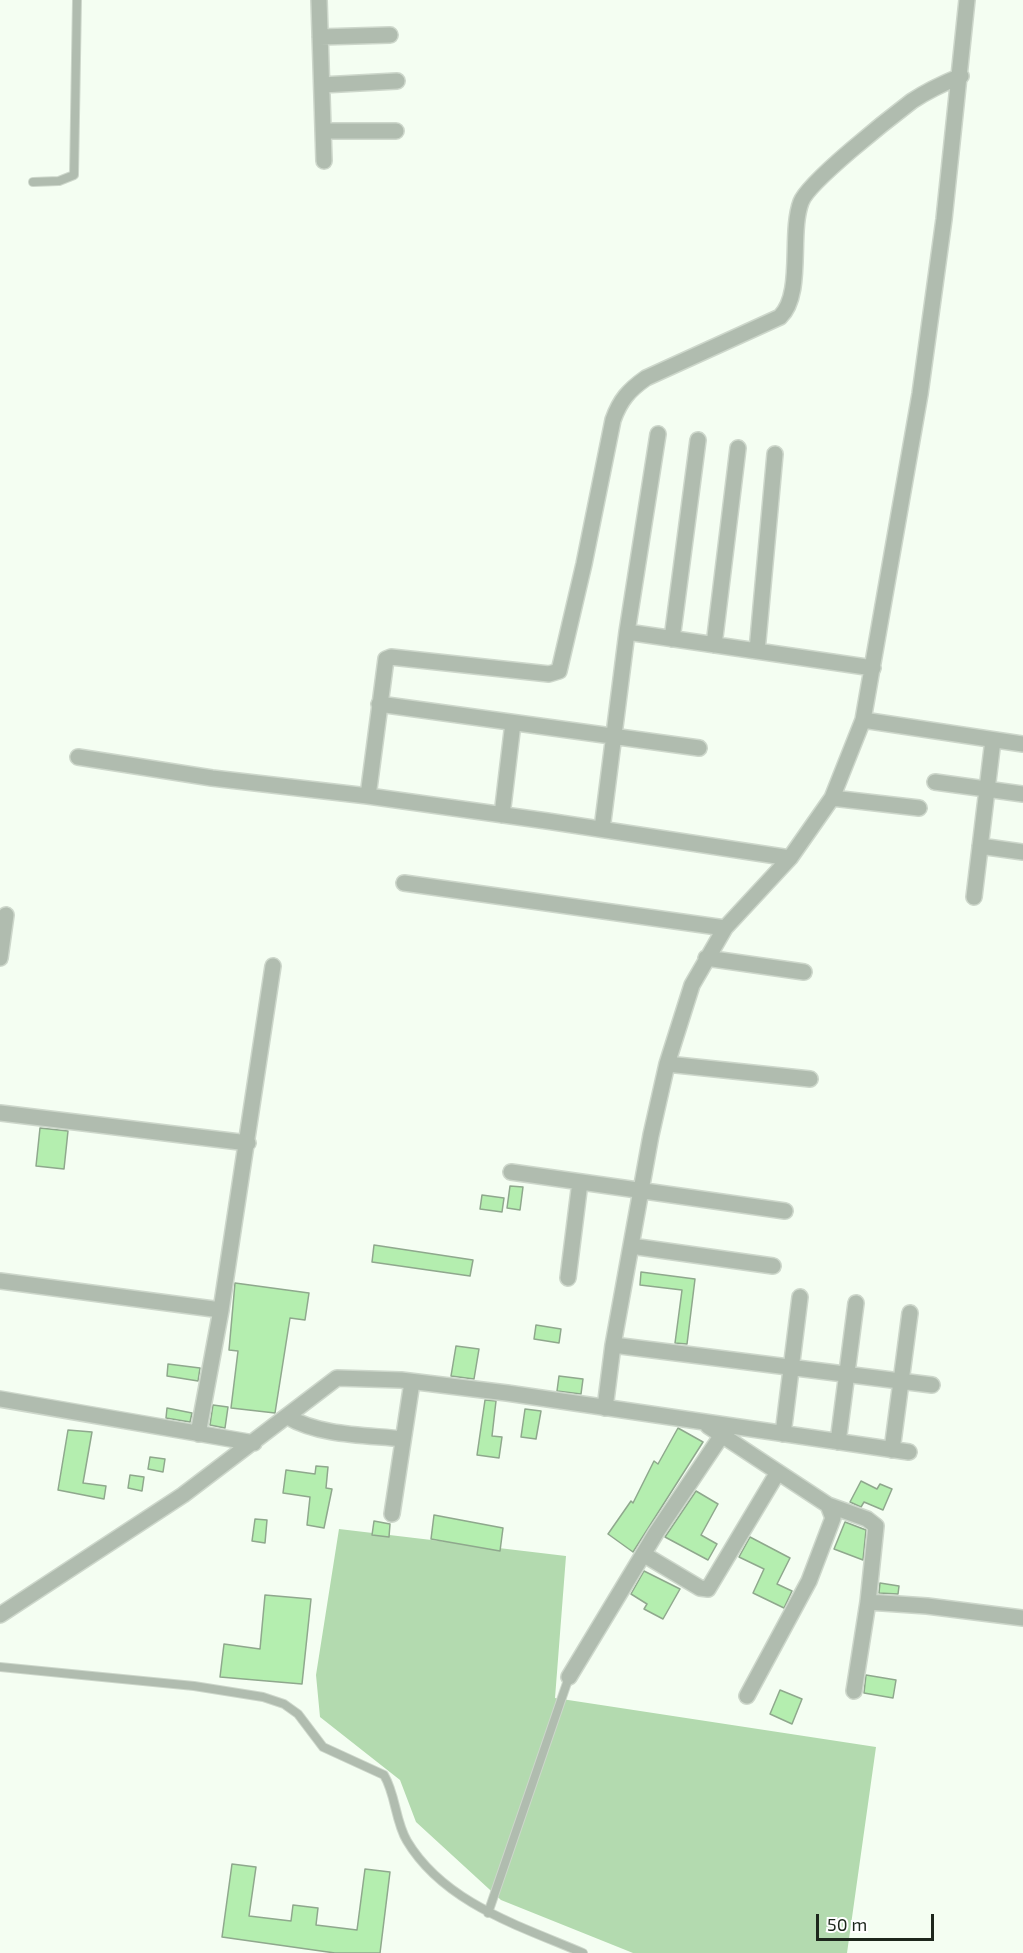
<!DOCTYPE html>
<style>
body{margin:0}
#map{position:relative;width:1023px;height:1953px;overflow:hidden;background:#f4fef2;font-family:"Exo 2",sans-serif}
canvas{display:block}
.scale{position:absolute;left:816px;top:1914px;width:118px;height:27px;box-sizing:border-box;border:3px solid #1d271c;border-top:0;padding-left:8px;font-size:18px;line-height:21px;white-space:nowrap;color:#1d271c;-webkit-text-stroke:4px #fff;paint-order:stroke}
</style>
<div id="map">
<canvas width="1023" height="1953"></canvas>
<div class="scale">50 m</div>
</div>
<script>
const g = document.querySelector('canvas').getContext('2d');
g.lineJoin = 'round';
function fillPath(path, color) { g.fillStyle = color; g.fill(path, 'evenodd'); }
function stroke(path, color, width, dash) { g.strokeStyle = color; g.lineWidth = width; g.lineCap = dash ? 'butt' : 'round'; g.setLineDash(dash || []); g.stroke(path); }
fillPath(new Path2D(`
 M339,1529L566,1556L555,1698L876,1747L847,1953H633L501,1900L416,1822L400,1780L320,1717L316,1675Z`), '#b3daaf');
const building = new Path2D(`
 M40,1128L68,1131L64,1169L36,1166Z
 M510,1186L523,1187L520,1210L507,1208Z
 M482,1195L504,1198L502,1212L480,1209Z
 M374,1245L473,1260L470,1276L372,1262Z
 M641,1272L695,1279L687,1344L675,1343L682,1290L640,1285Z
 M235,1283L309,1293L305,1320L290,1318L275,1413L231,1408L238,1351L229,1350Z
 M536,1325L561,1329L559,1343L534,1339Z
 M456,1346L479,1349L474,1379L451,1376Z
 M168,1364L200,1368L198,1381L167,1376Z
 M559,1376L583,1379L581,1394L557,1391Z
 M485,1400L496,1401L492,1436L502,1437L499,1458L477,1455Z
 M213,1405L228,1407L225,1428L210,1425Z
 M167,1408L192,1413L190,1422L166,1418Z
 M525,1409L541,1411L536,1439L521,1437Z
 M678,1428L703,1442L633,1552L608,1534L631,1501L633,1503L654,1461L658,1464Z
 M68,1430L92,1432L83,1483L106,1486L104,1499L58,1490Z
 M150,1457L165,1459L163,1472L148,1469Z
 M316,1466L328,1467L326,1488L332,1489L324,1528L307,1525L310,1497L283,1493L286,1470L315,1474Z
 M130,1475L144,1477L142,1491L128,1488Z
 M861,1481L877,1489L880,1484L892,1489L883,1510L864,1502L861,1507L850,1502Z
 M696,1491L718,1504L701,1535L717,1544L708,1560L665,1537Z
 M434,1515L503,1528L500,1551L431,1539Z
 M255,1519L267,1520L265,1543L252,1541Z
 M374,1521L390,1524L389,1537L372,1535Z
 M845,1522L866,1530L863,1560L834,1549Z
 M750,1537L790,1558L777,1584L792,1591L784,1608L753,1593L764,1569L739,1557Z
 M644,1571L680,1589L663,1619L644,1609L647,1604L631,1594Z
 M880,1583L899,1586L898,1594L879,1593Z
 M265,1595L311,1599L302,1684L220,1677L224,1644L260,1649Z
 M866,1675L896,1680L893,1698L864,1693Z
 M780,1690L802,1699L792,1724L770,1714Z
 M232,1864L256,1867L249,1916L291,1921L293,1905L318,1908L316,1925L357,1930L365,1869L390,1872L380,1953H335L222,1937Z`);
fillPath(building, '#b4eeaf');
stroke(building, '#8fa88d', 1.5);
const service = new Path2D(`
 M33,182L59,181L74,175L77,0
 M0,1667L194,1686L263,1697L284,1704L298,1714L323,1747L384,1775C396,1795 395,1821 407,1841C444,1903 520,1926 583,1953
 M488,1913L569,1677`);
const minor = new Path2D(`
 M319,0L324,161
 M320,37L390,35
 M322,85L397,81
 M323,131H396
 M627,632L873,668
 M672,639L698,440
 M714,645L738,448
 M757,651L775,454
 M379,704L699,748
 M863,720L1023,744
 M78,757L212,778L368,796L547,821L790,858
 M935,782L1023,794
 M368,796L386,659L391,657L549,674L559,671L584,564L613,420C620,400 629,390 646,378L780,317C804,294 789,234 801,202C808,182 891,117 912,101C927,91 944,83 961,76
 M832,798L919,808
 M502,815L513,723
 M602,829L627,632L658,434
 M980,846L1023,852
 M404,883L725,928
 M974,897L993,740
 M0,958L6,915
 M706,958L804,972
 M667,1064L810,1079
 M0,1113L248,1143
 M511,1172L785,1211
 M631,1246L773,1266
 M568,1278L580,1182
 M0,1281L221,1310
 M613,1345L932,1385
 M0,1399L254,1443
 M605,1408L613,1345L651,1135L667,1064L692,985L725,928L790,858L832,798L863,720L920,394L944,219L967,0
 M288,1417C320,1436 367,1435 403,1439
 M708,1426L828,1505L833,1518L809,1581L747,1696
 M198,1434L221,1310L273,966
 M783,1434L800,1297
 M838,1442L856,1303
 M892,1450L910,1313
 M828,1505L867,1519L876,1526L868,1602L854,1691
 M392,1514L412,1382
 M643,1554L700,1588L708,1589L778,1472
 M868,1602L927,1606L1023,1618
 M0,1615L183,1495L337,1378L401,1380L507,1393L909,1452
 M569,1677L656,1533L722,1435`);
stroke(service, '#cdd7cb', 10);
stroke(minor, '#cdd7cb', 18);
stroke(service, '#b0bcaf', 8);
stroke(minor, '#b0bcaf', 15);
</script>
